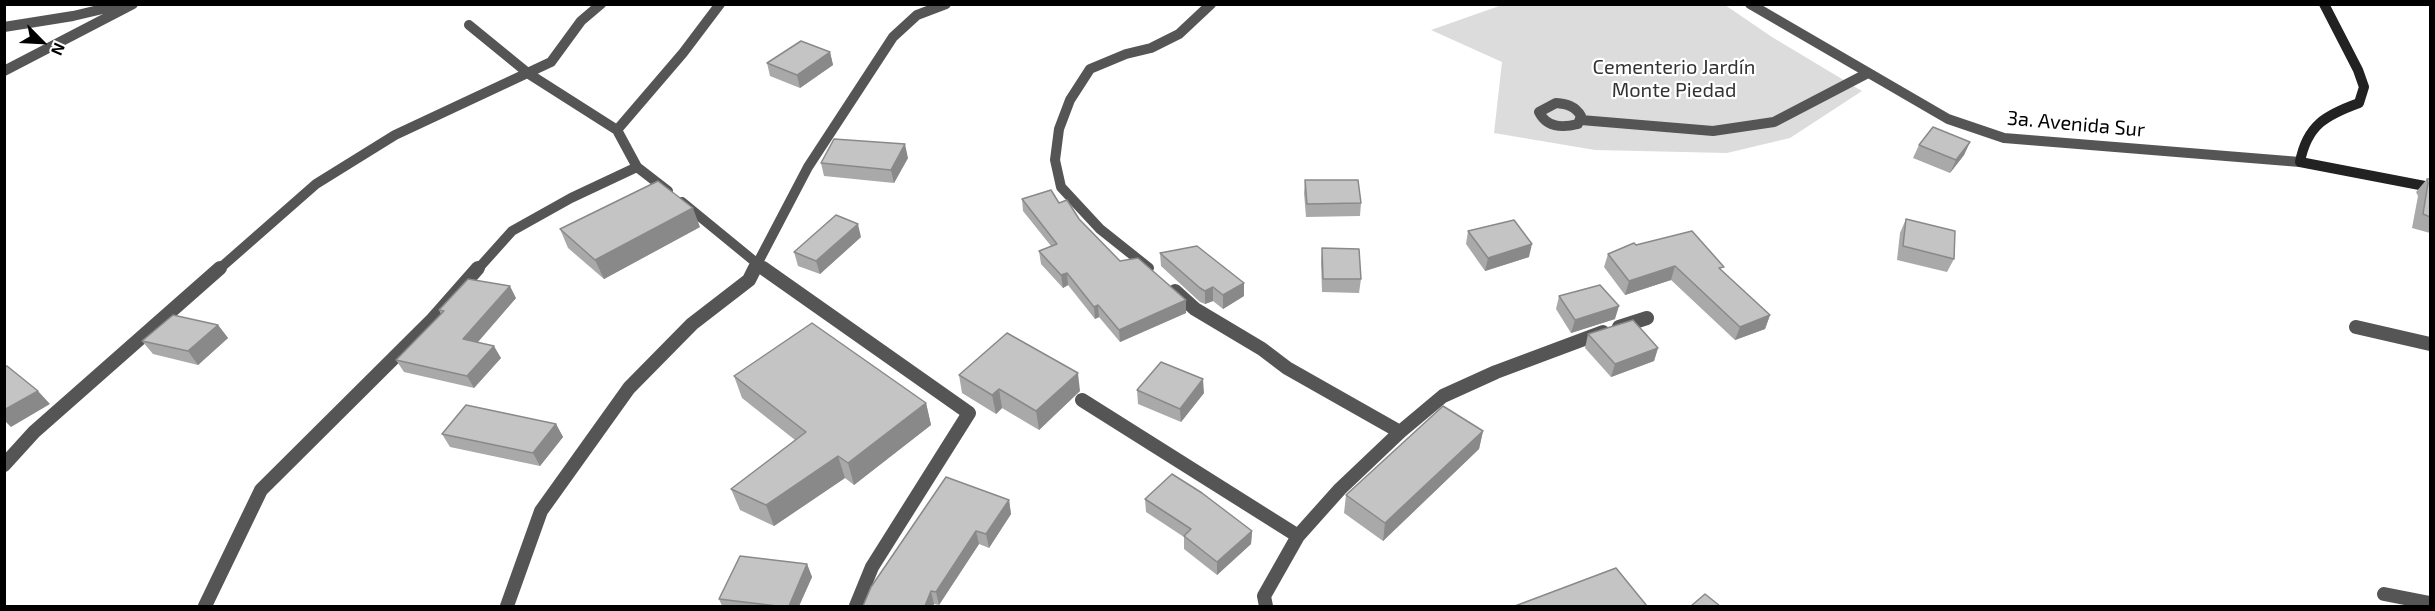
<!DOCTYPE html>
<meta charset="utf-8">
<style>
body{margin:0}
#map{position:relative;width:2435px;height:611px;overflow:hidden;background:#fff;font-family:"Exo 2",sans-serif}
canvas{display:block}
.frame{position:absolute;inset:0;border:6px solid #000;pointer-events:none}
.north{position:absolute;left:12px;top:12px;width:60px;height:60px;-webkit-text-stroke:4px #fff;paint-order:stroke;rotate:114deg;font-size:16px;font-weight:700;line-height:24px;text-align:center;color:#000}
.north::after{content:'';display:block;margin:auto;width:21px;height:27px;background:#000;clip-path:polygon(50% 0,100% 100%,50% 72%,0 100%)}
</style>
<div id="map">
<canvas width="2435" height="611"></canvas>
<div class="frame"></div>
<div class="north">N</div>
</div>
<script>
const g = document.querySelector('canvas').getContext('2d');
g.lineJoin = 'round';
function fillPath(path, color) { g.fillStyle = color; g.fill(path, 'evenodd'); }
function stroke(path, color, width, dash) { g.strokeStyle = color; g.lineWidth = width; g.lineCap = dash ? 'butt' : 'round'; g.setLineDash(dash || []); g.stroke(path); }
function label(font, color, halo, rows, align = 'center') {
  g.font = font + ' "Exo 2",sans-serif'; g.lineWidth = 4.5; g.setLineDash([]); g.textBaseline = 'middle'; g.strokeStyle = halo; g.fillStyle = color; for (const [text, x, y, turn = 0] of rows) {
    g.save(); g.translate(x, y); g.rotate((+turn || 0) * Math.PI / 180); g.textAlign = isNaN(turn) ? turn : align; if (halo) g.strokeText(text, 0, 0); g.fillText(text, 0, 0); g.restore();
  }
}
fillPath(new Path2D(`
 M1502,5H1725L1772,37L1862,91L1790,138L1727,153L1595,150L1494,133L1502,62L1431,30Z`), '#dcdcdc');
stroke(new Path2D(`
 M469,25L529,74L617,130L637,167L668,191
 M4,27L73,16L124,4
 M4,71L133,4
 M1556,103C1567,104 1575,106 1581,116L1578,124C1562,128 1547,128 1539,112Z
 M1581,120L1713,131L1774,122L1866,74
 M617,130L683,53L720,4
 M682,202L765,270
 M1149,268L1100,229L1061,187L1055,160L1059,129L1070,100L1090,69L1126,54L1151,48L1179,34L1211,4
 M218,270L316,184L395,135L551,62L581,21L601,4
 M477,270L512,231L571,198L637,167
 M754,270L808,167L893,37L917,15L946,4`), '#555', 10);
stroke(new Path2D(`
 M763,268L969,413L872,567L856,606
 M1175,291L1195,309L1262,349L1287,368L1400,432
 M1619,327L1647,318
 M2356,327L2430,344
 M1082,400L1298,536
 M4,465L34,432L220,268
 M2384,594L2430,603
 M205,606L261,490L433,319L478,268
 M507,606L541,511L629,388L692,324L749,280L755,268
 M1266,606L1264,596L1298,536L1340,489L1400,432L1443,396L1496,372L1603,332`), '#555', 14);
stroke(new Path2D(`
 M1750,4L1948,119L2004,138L2300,162`), '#555', 10);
stroke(new Path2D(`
 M2324,4L2358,70L2364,87L2359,103C2326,115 2307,125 2300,162L2430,187`), '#222', 10);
fillPath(new Path2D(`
 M830,52L833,65L800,88L770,76L767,63Z
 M1970,142L1964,155L1950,173L1913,158L1919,145Z
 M908,158L894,183L824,176L821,163Z
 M2427,179H2430V233L2412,228L2418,196L2416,192Z
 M1305,180L1361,203L1360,216L1306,217L1304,193Z
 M1022,199L1059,203L1079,219L1120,261L1186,300V313L1120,342L1099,317L1095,319L1068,285L1063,288L1041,264L1039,251L1051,246L1023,211Z
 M1906,219L1954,259L1947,272L1897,260L1900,233Z
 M700,227L604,279L568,248L560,229Z
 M1468,231L1529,257L1485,271L1466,244Z
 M861,237L820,274L798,266L794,252Z
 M1636,245L1723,272L1770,315L1765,329L1735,340L1671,280L1625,295L1604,267L1608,254Z
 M1322,248L1361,279L1359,293L1322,292L1321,262Z
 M1160,253L1244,296L1223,309L1213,301L1205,304L1200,302L1161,266Z
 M1559,296L1615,319L1571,333L1556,309Z
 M516,298L478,342L501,358L474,388L404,372L396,360L441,314L439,310Z
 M218,325L228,338L198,365L153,354L142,341Z
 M1588,334L1658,348L1654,361L1611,377L1585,348Z
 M959,375L1080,391L1039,430L1002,408L996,414L962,393Z
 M734,376L926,403L931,425L854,485L845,478L774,526L740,510L731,489L795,440L742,398Z
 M1137,390L1204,393L1181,422L1138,404Z
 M556,424L563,437L540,466L450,447L442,434Z
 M1483,431L1479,449L1383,541L1344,513L1346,495Z
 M1145,499L1252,531L1251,544L1217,575L1184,549V537L1146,512Z
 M1009,500L1011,514L989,548L979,544L939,605L934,604L933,606H863Z
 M807,564L812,577L799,606H722L719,599Z`), '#a9a9a9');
fillPath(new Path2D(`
 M830,52L833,65L800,88L797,75Z
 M1970,142L1964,155L1950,173L1956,160Z
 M905,144L908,158L894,183L891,170Z
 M693,208L700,227L604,279L595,260Z
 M858,224L861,237L820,274L816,261Z
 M1532,244L1529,257L1485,271L1488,258Z
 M1675,266L1671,280L1625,295L1629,281Z
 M1067,273L1068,285L1063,288L1061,275Z
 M1244,283V296L1223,309V295Z
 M510,286L516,298L470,351L463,339Z
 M1213,287V301L1205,304V291Z
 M1186,300V313L1120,342L1119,330Z
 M1098,305L1099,317L1095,319L1094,307Z
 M1619,306L1615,319L1571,333L1575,320Z
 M1770,315L1765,329L1735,340L1740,327Z
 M218,325L228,338L198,365L188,351Z
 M494,346L501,358L474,388L467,376Z
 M1658,348L1654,361L1611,377L1615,364Z
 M1078,373L1080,391L1039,430L1036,411Z
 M1203,379L1204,393L1181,422L1180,409Z
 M999,389L1002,408L996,414L992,395Z
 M38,391L50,404L11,427L4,420V410Z
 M926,403L931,425L854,485L848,463Z
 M556,424L563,437L540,466L533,453Z
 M1483,431L1479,449L1383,541L1385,523Z
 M838,456L845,478L774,526L766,505Z
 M1009,500L1011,514L989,548L986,534Z
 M976,531L979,544L939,605L936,592Z
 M1252,531L1251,544L1217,575V562Z
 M807,564L812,577L799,606H789Z
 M931,591L934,604L933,606H925Z`), '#898989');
const building = new Path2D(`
 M801,41L830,52L797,75L767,63Z
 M1933,127L1970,142L1956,160L1919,145Z
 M834,139L905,144L891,170L821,163Z
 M2427,179H2430V217L2423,214L2428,183Z
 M1305,180H1358L1361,203L1307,204Z
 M658,181L693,208L595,260L560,229Z
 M1051,190L1059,203L1067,200L1079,219L1120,261L1138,258L1186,300L1119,330L1098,305L1094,307L1067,273L1061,275L1039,251L1057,244L1022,199Z
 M836,215L858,224L816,261L794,252Z
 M1906,219L1955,231L1954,259L1903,246Z
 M1514,220L1532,244L1488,258L1468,231Z
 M1692,231L1724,267L1719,268L1770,315L1740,327L1675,266L1629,281L1608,254L1634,243L1636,245Z
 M1197,246L1244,283L1223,295L1213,287L1205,291L1200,288L1160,253Z
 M1322,248L1359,249L1361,279H1323Z
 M468,279L510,286L463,339L494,346L467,376L396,360L444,311L439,310Z
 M1600,285L1619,306L1575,320L1559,296Z
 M173,315L218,325L188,351L142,341Z
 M1633,320L1658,348L1615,364L1588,334Z
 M812,323L926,403L848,463L838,456L766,505L731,489L806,432L734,376Z
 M1007,333L1078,373L1036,411L999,389L992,395L959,375Z
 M1161,362L1203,379L1180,409L1137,390Z
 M7,366L38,391L4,410V367Z
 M466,405L556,424L533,453L442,434Z
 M1443,406L1483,431L1385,523L1346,495Z
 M1172,474L1202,493L1252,531L1217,562L1184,536L1191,529L1145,499Z
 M946,477L1009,500L986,534L976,531L936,592L931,591L925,606H863L871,587Z
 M740,556L807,564L789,606H777L719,599Z
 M1616,568L1647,606H1515Z
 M1705,594L1720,606H1691Z`);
fillPath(building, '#c4c4c4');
stroke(building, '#898989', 1.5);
label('20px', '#333', '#fff', [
 ["Cementerio Jardín",1674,67],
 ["Monte Piedad",1674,90]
]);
label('20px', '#000', '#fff', [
 ["3a. Avenida Sur",2076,124,5]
]);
</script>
